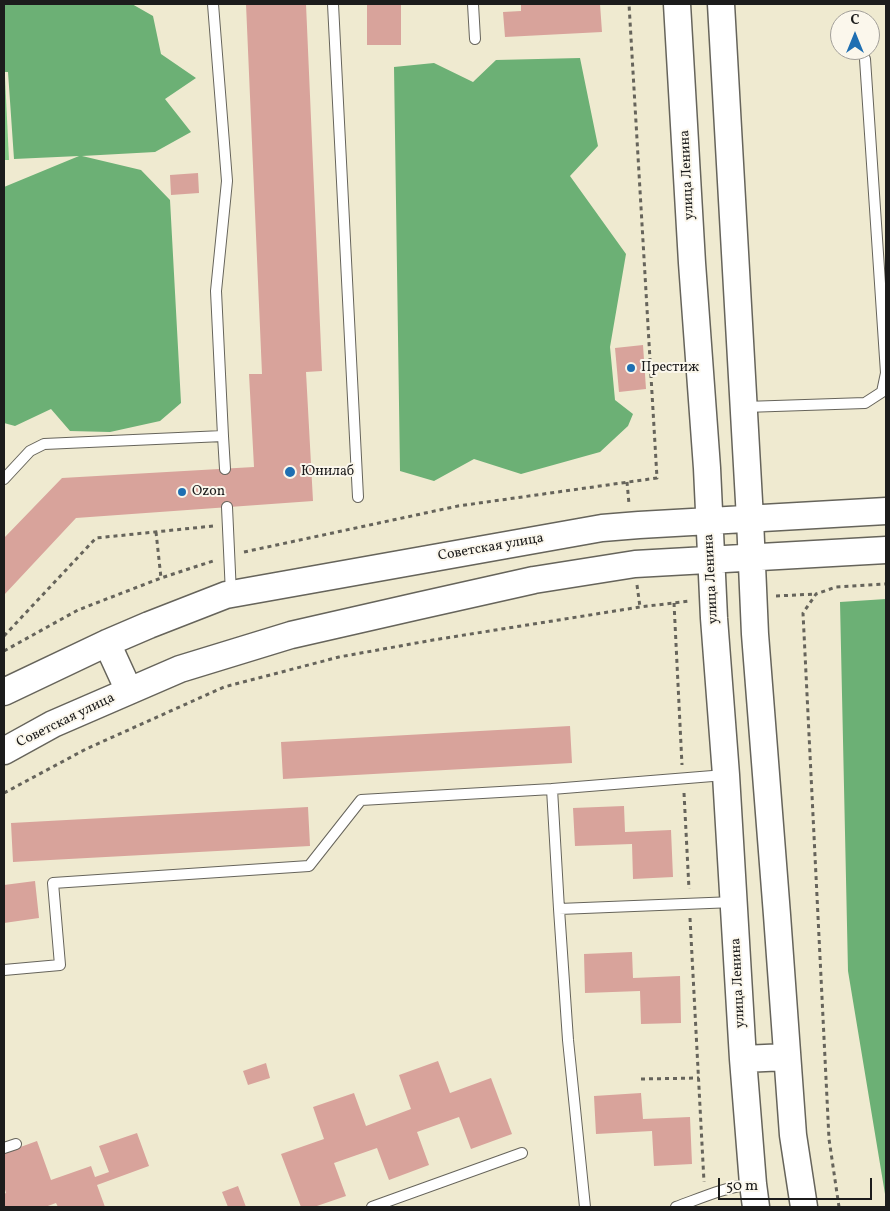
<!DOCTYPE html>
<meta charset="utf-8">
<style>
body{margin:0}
#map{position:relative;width:890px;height:1211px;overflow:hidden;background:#efead0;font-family:Vollkorn,serif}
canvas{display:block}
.frame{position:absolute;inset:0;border:5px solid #1c1c1c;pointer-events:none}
.north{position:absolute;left:830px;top:10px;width:50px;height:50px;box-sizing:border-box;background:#fbf7ec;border:1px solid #a29f99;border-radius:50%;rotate:0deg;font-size:14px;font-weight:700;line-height:20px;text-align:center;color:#1c1c1c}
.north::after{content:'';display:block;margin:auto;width:18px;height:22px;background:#1f6fb2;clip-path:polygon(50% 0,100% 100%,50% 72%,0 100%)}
.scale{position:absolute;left:718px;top:1178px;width:154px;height:22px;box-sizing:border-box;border:2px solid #1c1c1c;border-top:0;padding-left:6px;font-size:15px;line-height:18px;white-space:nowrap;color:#1c1c1c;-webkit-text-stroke:4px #fbf7ec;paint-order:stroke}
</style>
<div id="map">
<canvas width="890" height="1211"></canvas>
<div class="frame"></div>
<div class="north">С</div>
<div class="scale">50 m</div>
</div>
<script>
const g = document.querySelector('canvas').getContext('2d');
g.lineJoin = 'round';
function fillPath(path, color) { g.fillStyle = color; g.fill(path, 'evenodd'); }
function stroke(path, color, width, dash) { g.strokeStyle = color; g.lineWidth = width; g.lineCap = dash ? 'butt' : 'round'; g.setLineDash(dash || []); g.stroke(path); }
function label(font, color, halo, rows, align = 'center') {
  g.font = font + ' Vollkorn,serif'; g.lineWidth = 4; g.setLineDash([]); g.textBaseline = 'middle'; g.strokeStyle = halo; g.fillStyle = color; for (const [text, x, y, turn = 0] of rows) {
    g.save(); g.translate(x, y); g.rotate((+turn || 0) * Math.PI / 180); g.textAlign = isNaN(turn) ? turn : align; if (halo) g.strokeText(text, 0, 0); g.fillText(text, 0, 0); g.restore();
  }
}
fillPath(new Path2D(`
 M4,77H5L9,160H4Z`), '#86cd89');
fillPath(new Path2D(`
 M4,4H132L153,16L161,54L196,78L165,99L191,132L155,152L82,156L141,170L170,200L181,403L160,421L110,432L70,431L51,409L15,426L4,423V187L79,156L14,159L8,72H4Z
 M580,58L598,146L570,176L626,254L610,347L615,400L633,414L628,426L600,452L521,474L474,459L434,481L400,471L394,67L434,63L473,82L496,60Z
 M886,599V1194H885L848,971L840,602Z`), '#6cb075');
fillPath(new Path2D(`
 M246,4H306L322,371L306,372L313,501L76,518L4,595V538L62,478L254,467L249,374H262Z
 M367,4H401V45H367Z
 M521,4H600L602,32L505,37L503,12L521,11Z
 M198,173L199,193L171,195L170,175Z
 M643,345L646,389L619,392L615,348Z
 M570,726L572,763L283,779L281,742Z
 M624,806L625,832L671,830L673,877L633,879L632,844L575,846L573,808Z
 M308,807L310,846L13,862L11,823Z
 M35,881L39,918L4,923V885Z
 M632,952L633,978L680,976L681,1023L641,1024L640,991L585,993L584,954Z
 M438,1061L450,1093L491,1078L512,1134L471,1149L459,1117L417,1132L429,1165L389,1180L377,1148L334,1163L346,1196L314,1207H301L281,1154L324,1139L313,1107L354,1093L366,1126L411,1109L399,1075Z
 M266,1063L270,1078L248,1085L243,1071Z
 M641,1093L643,1119L690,1117L692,1164L654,1166L652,1131L596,1134L594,1096Z
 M137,1133L149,1166L97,1185L105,1207H58L56,1203L45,1207H4V1194L6,1193L4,1186V1153L37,1141L51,1180L91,1166L95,1177L109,1172L99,1146Z
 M238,1186L246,1207H228L222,1192Z`), '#d8a39b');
const service = new Path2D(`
 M333,4L358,497
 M473,4L475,39
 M745,407L865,403L882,392L886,373L865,59
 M223,436L225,469
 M4,479L30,451L44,444L223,436L216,291L227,181L213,4
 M227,507L231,594
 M552,789L725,775
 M559,909L568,1040L585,1207
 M4,970L60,965L53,883L309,866L361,800L552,789L559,909L734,902
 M4,1148L16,1144
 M372,1207L522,1153
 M676,1207C701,1198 725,1187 752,1184`);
const tertiary = new Path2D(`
 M677,4L692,263L707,468L714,618L726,775L743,1059L753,1184L756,1207
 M721,4L750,519L755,634L777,915L793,1135L804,1207
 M107,643L129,691
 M4,692L107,643L149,625L226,595L602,528L639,525L886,511
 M4,751L53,724L180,669L291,635L418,606L534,580L635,564L886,550
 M743,1059L787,1057`);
stroke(service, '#66645b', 12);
stroke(tertiary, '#66645b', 29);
stroke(new Path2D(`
 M627,482L629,504
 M156,532L161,578
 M244,552L458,506L657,478L629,4
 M637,585L640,607
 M776,596L816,594
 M674,603L682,765
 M4,636L96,538L213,526
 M4,651L78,610L161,578L216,560
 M4,793L86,749L224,687L339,657L433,640L640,607L690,601
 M684,793L689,889
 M690,918L704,1182
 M641,1079L699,1078
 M839,1207L829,1139L803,613L816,594L836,587L886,584`), '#66645b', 3, [4, 4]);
stroke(service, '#fff', 10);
stroke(tertiary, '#fff', 26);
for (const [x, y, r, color] of [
 [631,368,5,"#1f6fb2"],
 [290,472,6,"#1f6fb2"],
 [182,492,5,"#1f6fb2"]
]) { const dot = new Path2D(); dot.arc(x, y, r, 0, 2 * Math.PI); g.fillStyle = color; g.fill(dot); stroke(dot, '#fbf7ec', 2); }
label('14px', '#1c1c1c', '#fbf7ec', [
 ["улица Ленина",688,175,-93],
 ["Советская улица",491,548,-10],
 ["улица Ленина",712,579,-93],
 ["Советская улица",66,721,-26],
 ["улица Ленина",739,983,-93]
]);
label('14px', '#1c1c1c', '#fbf7ec', [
 ["Престиж",641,368],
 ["Юнилаб",301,472],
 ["Ozon",192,492]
], 'left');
</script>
